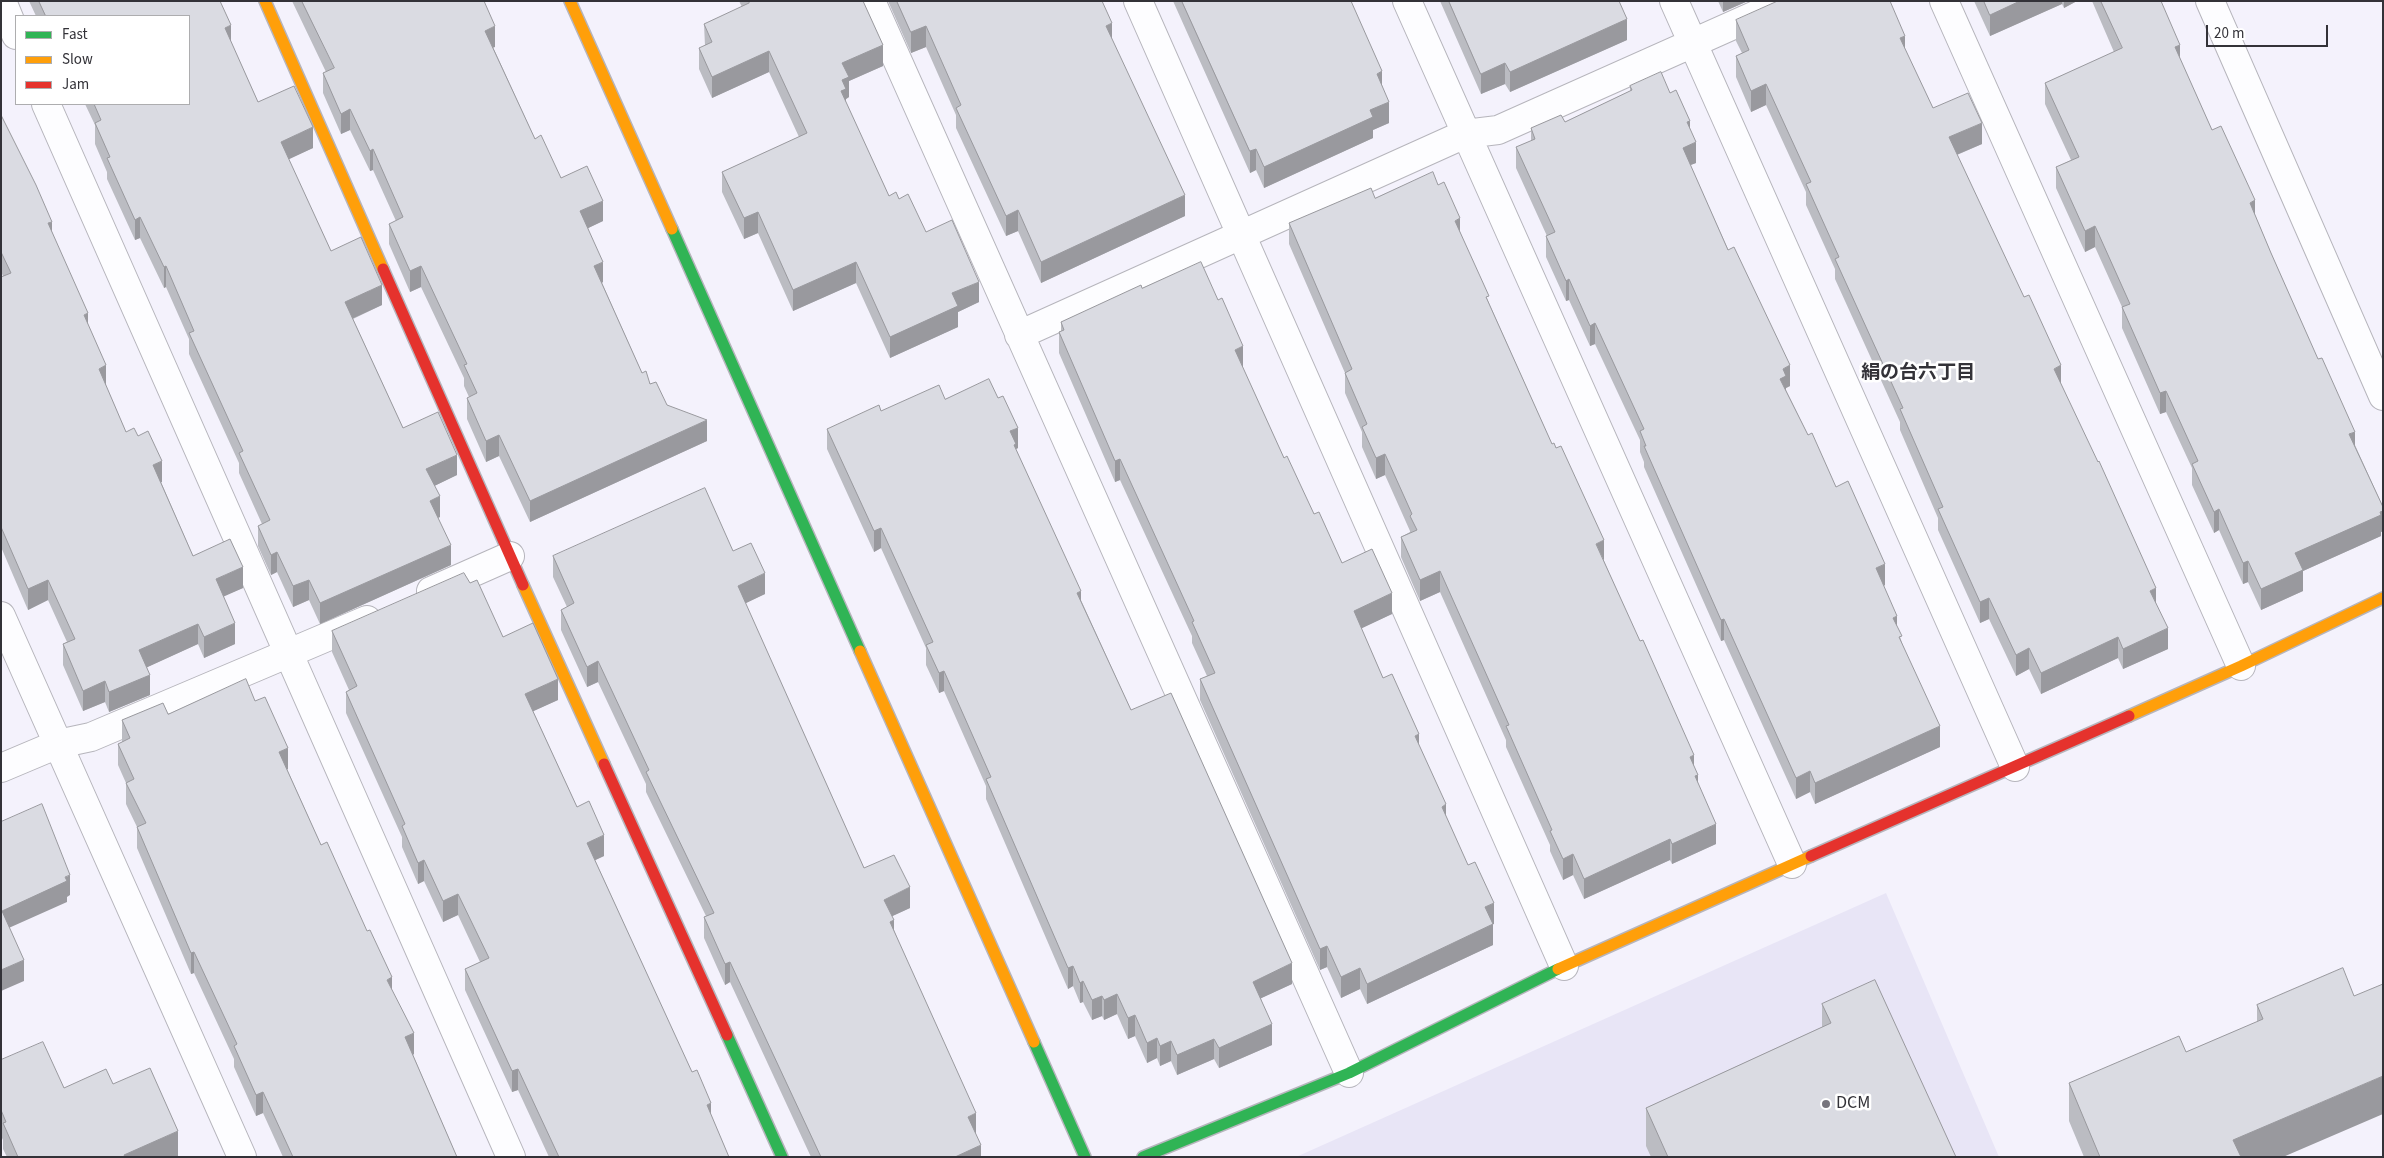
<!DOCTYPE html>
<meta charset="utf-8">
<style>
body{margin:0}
#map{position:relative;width:2384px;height:1158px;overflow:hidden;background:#f4f2fc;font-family:"Source Sans 3",sans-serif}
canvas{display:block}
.frame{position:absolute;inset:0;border:2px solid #333238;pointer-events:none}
.legend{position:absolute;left:15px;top:15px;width:175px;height:90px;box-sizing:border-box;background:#fff;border:1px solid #adadaf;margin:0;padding:6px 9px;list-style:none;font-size:15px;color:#333238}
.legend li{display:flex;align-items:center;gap:10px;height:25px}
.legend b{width:25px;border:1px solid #adadaf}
.scale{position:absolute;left:2206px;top:25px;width:122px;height:22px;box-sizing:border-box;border:2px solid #333238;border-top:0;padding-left:6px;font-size:15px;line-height:18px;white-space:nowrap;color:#333238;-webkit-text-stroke:4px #fff;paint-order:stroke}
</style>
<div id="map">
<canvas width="2384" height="1158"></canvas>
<div class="frame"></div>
<ul class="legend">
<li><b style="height:6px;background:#30b455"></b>Fast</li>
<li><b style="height:6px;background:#ff9f0a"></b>Slow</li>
<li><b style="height:6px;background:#e5322d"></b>Jam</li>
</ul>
<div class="scale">20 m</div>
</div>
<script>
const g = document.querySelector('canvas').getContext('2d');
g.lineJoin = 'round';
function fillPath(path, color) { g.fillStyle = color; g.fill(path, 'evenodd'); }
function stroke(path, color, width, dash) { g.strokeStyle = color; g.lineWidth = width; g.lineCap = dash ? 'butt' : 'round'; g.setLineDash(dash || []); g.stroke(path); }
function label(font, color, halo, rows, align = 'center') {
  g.font = font + ' "Source Sans 3","Noto Sans JP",sans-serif'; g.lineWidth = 5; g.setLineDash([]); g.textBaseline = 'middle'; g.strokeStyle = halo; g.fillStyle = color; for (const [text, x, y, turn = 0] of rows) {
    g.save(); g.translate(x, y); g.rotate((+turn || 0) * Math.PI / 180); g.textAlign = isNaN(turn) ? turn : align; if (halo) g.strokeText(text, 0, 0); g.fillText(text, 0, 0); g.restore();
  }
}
fillPath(new Path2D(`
 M1886,893L1999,1157H1296Z`), '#e8e5f6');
const street = new Path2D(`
 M2,1L16,35
 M871,1L1349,1073
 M1138,1L1564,966
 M1407,1L1792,864
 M1674,1L2015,767
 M1944,1L2241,666
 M2210,1L2383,396
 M46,104L511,1157
 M1019,335L1465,134L1498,130L1787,1
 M431,591L510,556
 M1,616L242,1157
 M1,768L58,744L91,737L367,620`);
const fast = new Path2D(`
 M672,229L860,651
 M727,1035L782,1157
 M1034,1042L1085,1157
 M1143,1157L1349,1073L1558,969`);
const slow = new Path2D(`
 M265,1L383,269
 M570,1L672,229
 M523,585L604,764
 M860,651L1034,1042
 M2129,716L2241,666L2383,598
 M1558,969L1811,856`);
const jam = new Path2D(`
 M383,269L523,585
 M604,764L727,1035
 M1811,856L2129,716`);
stroke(street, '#b6b5bc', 30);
stroke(fast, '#b6b5bc', 14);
stroke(slow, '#b6b5bc', 14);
stroke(jam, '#b6b5bc', 14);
stroke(street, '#fdfdff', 28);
stroke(fast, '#30b455', 11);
stroke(slow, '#ff9f0a', 11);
stroke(jam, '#e5322d', 11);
fillPath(new Path2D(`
 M29,1H220L231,42L258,102L313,148L288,159L331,251L382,305L353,319L403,428L457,475L434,486L440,517L438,518L451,565L320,624L309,600L293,607L277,572L271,575L258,546V526L262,524L239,473V463L189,354V339L166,287L164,288L140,238L135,240L107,179V172L95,144V125L85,104H189V16H36Z
 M292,1H484L495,47H493L535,139L561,178L603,221L588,228L603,282L602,283L642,373L667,405L707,441L530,522L499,456L486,462L467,419V398L469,397L464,386V378L421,287L410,292L389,244V224L396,221L373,170L370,171L350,130L341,134L323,93V73L326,72Z
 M739,1H863L883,66L849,81V97L846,99V103L889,196L899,199L926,232L979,302L958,312V327L890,358L856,283L793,311L758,233L744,239L722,192V172L799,137L769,72L712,98L699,69V48L705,46L704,24L742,7Z
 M888,1H1102L1112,40L1185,216L1041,283L1018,231L1006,236L956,128V115L926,47L911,53Z
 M1173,1H1351L1382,85L1389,123L1373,130V138L1264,188L1256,170L1250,173Z
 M1440,1H1619L1627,40L1510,92L1505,84L1481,94Z
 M1718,1H1748L1723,12Z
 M1974,1H2077L2064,8L2062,4L1990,36Z
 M2092,1H2161L2180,59L2212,130L2255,215L2271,253L2355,445L2383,507V531L2381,532V536L2303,571V591L2261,610L2248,582L2243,584L2219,530L2214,533L2192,485V468L2166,412L2160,414L2122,328V307L2095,247L2085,252L2056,188V167L2071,160L2045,104V83L2114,52Z
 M1736,20L1905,50L1933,108L1982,144L1957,155L2061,384L2156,603L2168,649L2123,669L2118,658L2041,694L2029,669L2016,676L1989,619L1980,623L1938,530V518L1900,430V422L1835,279V269L1806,205V192L1766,105L1751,112L1736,77V56L1742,53L1736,41Z
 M1630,86L1670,93L1690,129L1696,163L1690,165L1790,386L1786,388V390L1808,435L1836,487L1885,585L1884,586L1902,643L1940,747L1815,804L1810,792L1796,799L1724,640L1721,641L1644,467V462L1640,452V440L1595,344L1590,346L1569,300L1566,301L1546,257V236H1547L1516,168V147L1531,141V128L1565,122L1630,91Z
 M1,115L52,232L88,325L106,386L126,432L138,436L162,482H161L193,556L243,588L223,596L235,644L204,658L198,644L147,667L150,695L109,712L105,702L83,711L63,665V644L67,642L48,600L28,610L1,547V277L3,276L1,272Z
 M1375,198L1460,232L1489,303L1604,561L1694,767L1698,783L1716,844L1672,864L1670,860L1584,899L1573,875L1563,880L1550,851V845L1506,747V740L1440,592L1420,601L1401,557V537L1410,532V531L1385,475L1376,479L1362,447V432L1345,393V373L1289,244V223Z
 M1142,288L1243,367H1242L1284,458L1314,514L1342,563L1392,614L1361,628L1383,678L1419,745L1446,817L1494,924H1493V945L1367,1004L1360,989L1341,998L1327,967L1320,970L1200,700V679L1207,676L1192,643V636L1120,480L1115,482L1059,353V332L1061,331V322Z
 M998,398L1018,448L1016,449L1081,600L1131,710L1292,984L1261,998L1272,1045L1219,1068L1214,1059L1177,1075L1171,1061L1160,1066L1157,1058L1147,1063L1135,1036L1128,1039L1117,1014L1104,1020L1102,1016L1092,1020L1083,1002L1080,1003L1073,986L1068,989L986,799V786L944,691L939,693L926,665V648L881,548L874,552L827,449V429L881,411L945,399Z
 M733,551L765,594L745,603L864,868L910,908L892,916L894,930L976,1133L975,1134L981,1157H811L730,982L725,985L704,938V917L706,916L646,792V784L598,682L587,687L561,630V610L567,607L553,577V556Z
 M470,583L503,637L558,700L533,711L577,807L604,856L595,860L711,1115L729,1157H549L518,1090L512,1092L465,990V969L480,962L458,915L443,922L424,881L418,884L402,847V837L346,713V692L349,690L332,652V631Z
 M255,701L288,769H287L321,845L392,990L414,1054L413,1055L457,1157H283L263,1113L256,1116L234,1067V1059L194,973L191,974L137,848V827L126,804V783L118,765V744L122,742V720Z
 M2343,968L2283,1157H2084L2069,1121V1083L2186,1052L2257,1022V1005Z
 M1822,1004L1956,1157H1651L1646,1146V1108L1822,1027Z
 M1,1060L64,1088L113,1084L178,1157H7L3,1149V1140L1,1136Z`), '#bbbcc2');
fillPath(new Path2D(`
 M1723,1H1748L1723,12Z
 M2020,1H2062V4L1990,36V15Z
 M2064,1H2077L2064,8Z
 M1627,19V40L1510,92V72Z
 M1112,23V44L1106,26Z
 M231,25V46L225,28Z
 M495,26V47L485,51V31Z
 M926,26V47L911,53V32Z
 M1905,36V56L1900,38Z
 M883,45V66L849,81V97L846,99V109L841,91L842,63Z
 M2180,45V66L2175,47Z
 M769,51V72L712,98V77Z
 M1505,63V84L1481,94V74Z
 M1382,71V93L1377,74Z
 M1766,84V105L1751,112V91Z
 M1389,102V123L1373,130V138L1264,188V167L1370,110Z
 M350,109V130L341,134V114Z
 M1690,121V141L1687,122Z
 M1982,123V144L1949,158V137Z
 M313,127V148L281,163V142Z
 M1696,142V163L1683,168V148Z
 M373,149V170L370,171V151Z
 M1256,149V170L1250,173V151Z
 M1185,195V216L1041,283V262Z
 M2255,200V221L2250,203Z
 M603,201V221L580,232V211Z
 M1018,210V231L1006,236V216Z
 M758,212V233L744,239V218Z
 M140,217V238L135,240V220Z
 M1460,218V239L1455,221Z
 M52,222V242L48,223Z
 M2095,226V247L2085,252V231Z
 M603,262V282L594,287V266Z
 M856,262V283L793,311V290Z
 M166,266V287L164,288V267Z
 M421,266V287L410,292V271Z
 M1569,279V300L1566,301V281Z
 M979,282V302L958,312V327L890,358V337L952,293Z
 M382,285V305L345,322V302Z
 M88,313V334L84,315Z
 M1595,323V344L1590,346V326Z
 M1243,346V367L1235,371V350Z
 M106,365V386L99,390V369Z
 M1790,365V386L1786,388V397L1780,379L1783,369Z
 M2061,365V386L2054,369Z
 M2166,391V412L2160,414V393Z
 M707,420V441L530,522V501Z
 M1018,428V448L1016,449V464L1010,431Z
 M2355,432V453L2349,434Z
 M499,435V456L486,462V441Z
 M1385,454V475L1376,479V458Z
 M457,455V475L426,490V469Z
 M1120,459V480L1115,482V461Z
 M162,461V482L153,485V465Z
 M440,496V517L430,521V501Z
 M2219,509V530L2214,533V512Z
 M2383,511V531L2381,532V536L2303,571V591L2261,610V589L2295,553Z
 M881,528V548L874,552V531Z
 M1604,540V561L1596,544Z
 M451,545V565L320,624V603Z
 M277,552V572L271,575V555Z
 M2248,561V582L2243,584V563Z
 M1885,564V585L1876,589V568Z
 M243,567V588L216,600V579Z
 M1440,571V592L1420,601V580Z
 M765,573V594L738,607V586Z
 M48,580V600L28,610V589Z
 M309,580V600L293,607V586Z
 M2156,588V609L2150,591Z
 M1081,591V611L1077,593Z
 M1392,593V614L1354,632V611Z
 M1989,598V619L1980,623V602Z
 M1897,616V637L1893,618Z
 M1724,619V640L1721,641V620Z
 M235,623V644L204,658V637Z
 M198,624V644L139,671V650Z
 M2168,628V649L2123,669V649Z
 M2118,637V658L2041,694V673Z
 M2029,648V669L2016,676V655Z
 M598,661V682L587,687V667Z
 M944,671V691L939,693V673Z
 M150,675V695L109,712V692Z
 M558,679V700L525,715V694Z
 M105,681V702L83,711V691Z
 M1940,726V747L1815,804V783Z
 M1419,734V755L1415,736Z
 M288,748V769L279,773V752Z
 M1694,755V776L1690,757Z
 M1810,771V792L1796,799V778Z
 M1698,775V795L1695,776Z
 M1446,804V825L1442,807Z
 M1716,824V844L1672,864V844Z
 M604,835V856L587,864V843Z
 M1670,839V860L1584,899V879Z
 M1573,854V875L1563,880V859Z
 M424,860V881L418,884V863Z
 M70,875V895L67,897V902L2,931V911Z
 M910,887V908L884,920V900Z
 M458,894V915L443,922V901Z
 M1494,903V924L1485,927V907Z
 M894,920V941L890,922Z
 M1493,924V945L1367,1004V984Z
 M1327,946V967L1320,970V949Z
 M194,952V973L191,974V953Z
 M24,960V981L1,991V970Z
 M730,962V982L725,985V964Z
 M1292,963V984L1253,1002V982Z
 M1073,966V986L1068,989V968Z
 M1360,968V989L1341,998V977Z
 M392,977V998L387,980Z
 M1083,981V1002L1080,1003V983Z
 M1117,994V1014L1104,1020V1000Z
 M1102,996V1016L1092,1020V1000Z
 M1135,1015V1036L1128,1039V1018Z
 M1272,1024V1045L1219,1068V1048Z
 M414,1033V1054L405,1058V1037Z
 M1157,1038V1058L1147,1063V1043Z
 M1214,1039V1059L1177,1075V1055Z
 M1171,1041V1061L1160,1066V1046Z
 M518,1069V1090L512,1092V1071Z
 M2383,1076V1114L2283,1157H2233V1140Z
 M263,1092V1113L256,1116V1095Z
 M711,1103V1124L707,1105Z
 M976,1113V1133L968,1137V1117Z
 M178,1131V1157H124V1155Z
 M981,1145V1157H955Z`), '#99999e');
const building = new Path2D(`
 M39,1H220L231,25L225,28L258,102L294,86L313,127L281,142L331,251L361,237L382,285L345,302L403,428L438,412L457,455L426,469L440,496L430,501L451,545L320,603L309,580L293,586L277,552L271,555L258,526L270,520L239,453L243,451L189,333L194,331L166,266L164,267L140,217L135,220L107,158L110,157L95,123L101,120L94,104H189V16H46Z
 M302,1H484L495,26L485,31L535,139L541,135L561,178L587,166L603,201L580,211L603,262L594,266L642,373L646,371L650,384L656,382L667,405L707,420L530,501L499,435L486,441L467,398L477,393L464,365L467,364L421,266L410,271L389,224L403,217L373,149L370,151L350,109L341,114L323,73L334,68Z
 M748,1H863L883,45L842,63L849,77L842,80L846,89L841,91L889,196L896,192L899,199L908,194L926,232L952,220L979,282L952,293L958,306L890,337L856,262L793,290L758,212L744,218L722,172L807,133L769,51L712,77L699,48L712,42L704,24L749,3Z
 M897,1H1102L1112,23L1106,26L1185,195L1041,262L1018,210L1006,216L956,108L961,105L926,26L911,32Z
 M1182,1H1351L1382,71L1377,74L1389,102L1370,110L1373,117L1264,167L1256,149L1250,151Z
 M1449,1H1619L1627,19L1510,72L1505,63L1481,74Z
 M1778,1H1890L1905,36L1900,38L1933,108L1968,93L1982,123L1949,137L2024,297L2029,295L2061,365L2054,369L2098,462L2099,461L2156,588L2150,591L2168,628L2123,649L2118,637L2041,673L2029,648L2016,655L1989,598L1980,602L1938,509L1943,507L1900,409L1903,408L1835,259L1839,257L1806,184L1811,182L1766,84L1751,91L1736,56L1749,50L1736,20Z
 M1984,1H2020L1990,15Z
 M2101,1H2161L2180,45L2175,47L2212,130L2221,126L2255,200L2250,203L2271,253L2318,359L2322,358L2355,432L2349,434L2383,507V511L2380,512L2381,515L2295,553L2303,570L2261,589L2248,561L2243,563L2219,509L2214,512L2192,464L2198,461L2166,391L2160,393L2122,307L2130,304L2095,226L2085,231L2056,167L2079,157L2045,83L2122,48Z
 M1661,72L1670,93L1676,90L1690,121L1687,122L1696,142L1683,148L1728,250L1734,247L1790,365L1783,369L1786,376L1780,379L1808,435L1812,433L1836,487L1848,481L1885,564L1876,568L1897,616L1893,618L1902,636L1899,637L1940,726L1815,783L1810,771L1796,778L1724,619L1721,620L1644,446H1646L1640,431L1644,429L1595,323L1590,326L1569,279L1566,281L1546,236L1555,232L1516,147L1535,139L1531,128L1561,115L1565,122L1632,90L1630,86Z
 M1,115L36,185L52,222L48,223L88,313L84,315L106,365L99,369L126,432L134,428L138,436L148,431L162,461L153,465L193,556L230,539L243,567L216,579L235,623L204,637L198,624L139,650L150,675L109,692L105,681L83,691L63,644L75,639L48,580L28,589L1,527V277L11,273L1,252Z
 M1433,172L1438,185L1444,182L1460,218L1455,221L1489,296L1486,297L1552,444L1554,443L1556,448L1561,446L1604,540L1596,544L1640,641L1643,640L1694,755L1690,757L1698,775L1695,776L1716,824L1672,844L1670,839L1584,879L1573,854L1563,859L1550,831L1552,830L1506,726L1509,725L1440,571L1420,580L1401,537L1417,530L1410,516L1412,514L1385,454L1376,458L1362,427L1367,424L1345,373L1352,369L1289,223L1371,188L1375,198Z
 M1201,262L1218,300L1222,298L1243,346L1235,350L1284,458L1287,456L1314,514L1319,512L1342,563L1372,549L1392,593L1354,611L1383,678L1392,674L1419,734L1415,736L1446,804L1442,807L1468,865L1475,862L1494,903L1485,907L1493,924L1367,984L1360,968L1341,977L1327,946L1320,949L1200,679L1215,673L1192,622L1194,621L1120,459L1115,461L1059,332L1064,330L1061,322L1141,285L1142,288Z
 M989,379L998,398L1003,396L1018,428L1010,431L1016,444L1014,445L1081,591L1077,593L1131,710L1171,693L1292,963L1253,982L1272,1024L1219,1048L1214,1039L1177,1055L1171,1041L1160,1046L1157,1038L1147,1043L1135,1015L1128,1018L1117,994L1104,1000L1102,996L1092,1000L1083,981L1080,983L1073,966L1068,968L986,779L991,777L944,671L939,673L926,645L933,642L881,528L874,531L827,429L879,405L881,411L939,385L945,399Z
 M705,488L733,551L751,543L765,573L738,586L864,868L894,855L910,887L884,900L894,920L890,922L976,1113L968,1117L981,1145L955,1157H821L730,962L725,964L704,917L714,913L646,772L649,770L598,661L587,667L561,610L574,603L553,556Z
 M464,573L470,583L477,580L503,637L533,623L558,679L525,694L577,807L589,801L604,835L587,843L692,1072L697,1070L711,1103L707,1105L729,1157H559L518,1069L512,1071L465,969L489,958L458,894L443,901L424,860L418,863L402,826L405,824L346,692L357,686L332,631Z
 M246,679L255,701L265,697L288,748L279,752L321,845L327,842L367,931L370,930L392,977L387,980L414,1033L405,1037L457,1157H293L263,1092L256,1095L234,1046L237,1044L194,952L191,953L137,827L146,823L126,783L134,779L118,744L130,738L122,720L163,703L168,714Z
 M42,804L70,875L65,877L67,881L2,911L24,960L1,970V822Z
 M2343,968L2354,996L2383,984V1076L2233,1140L2241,1157H2100L2069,1083L2179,1036L2186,1052L2263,1019L2257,1005Z
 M1875,980L1956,1157H1668L1646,1108L1831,1023L1822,1004Z
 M43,1042L64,1088L106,1069L113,1084L150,1068L178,1131L124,1155L125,1157H18L3,1123L6,1122L1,1110V1060Z`);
fillPath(building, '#dadbe2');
stroke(building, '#99999e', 1);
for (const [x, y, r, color] of [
 [1826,1104,5,"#77757d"]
]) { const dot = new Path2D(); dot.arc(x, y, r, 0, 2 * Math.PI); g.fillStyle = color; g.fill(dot); stroke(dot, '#fff', 2); }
label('18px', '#333238', '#fff', [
 ["DCM",1836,1104]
], 'left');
label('bold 19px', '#333238', '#fff', [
 ["絹の台六丁目",1918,374]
]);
</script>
